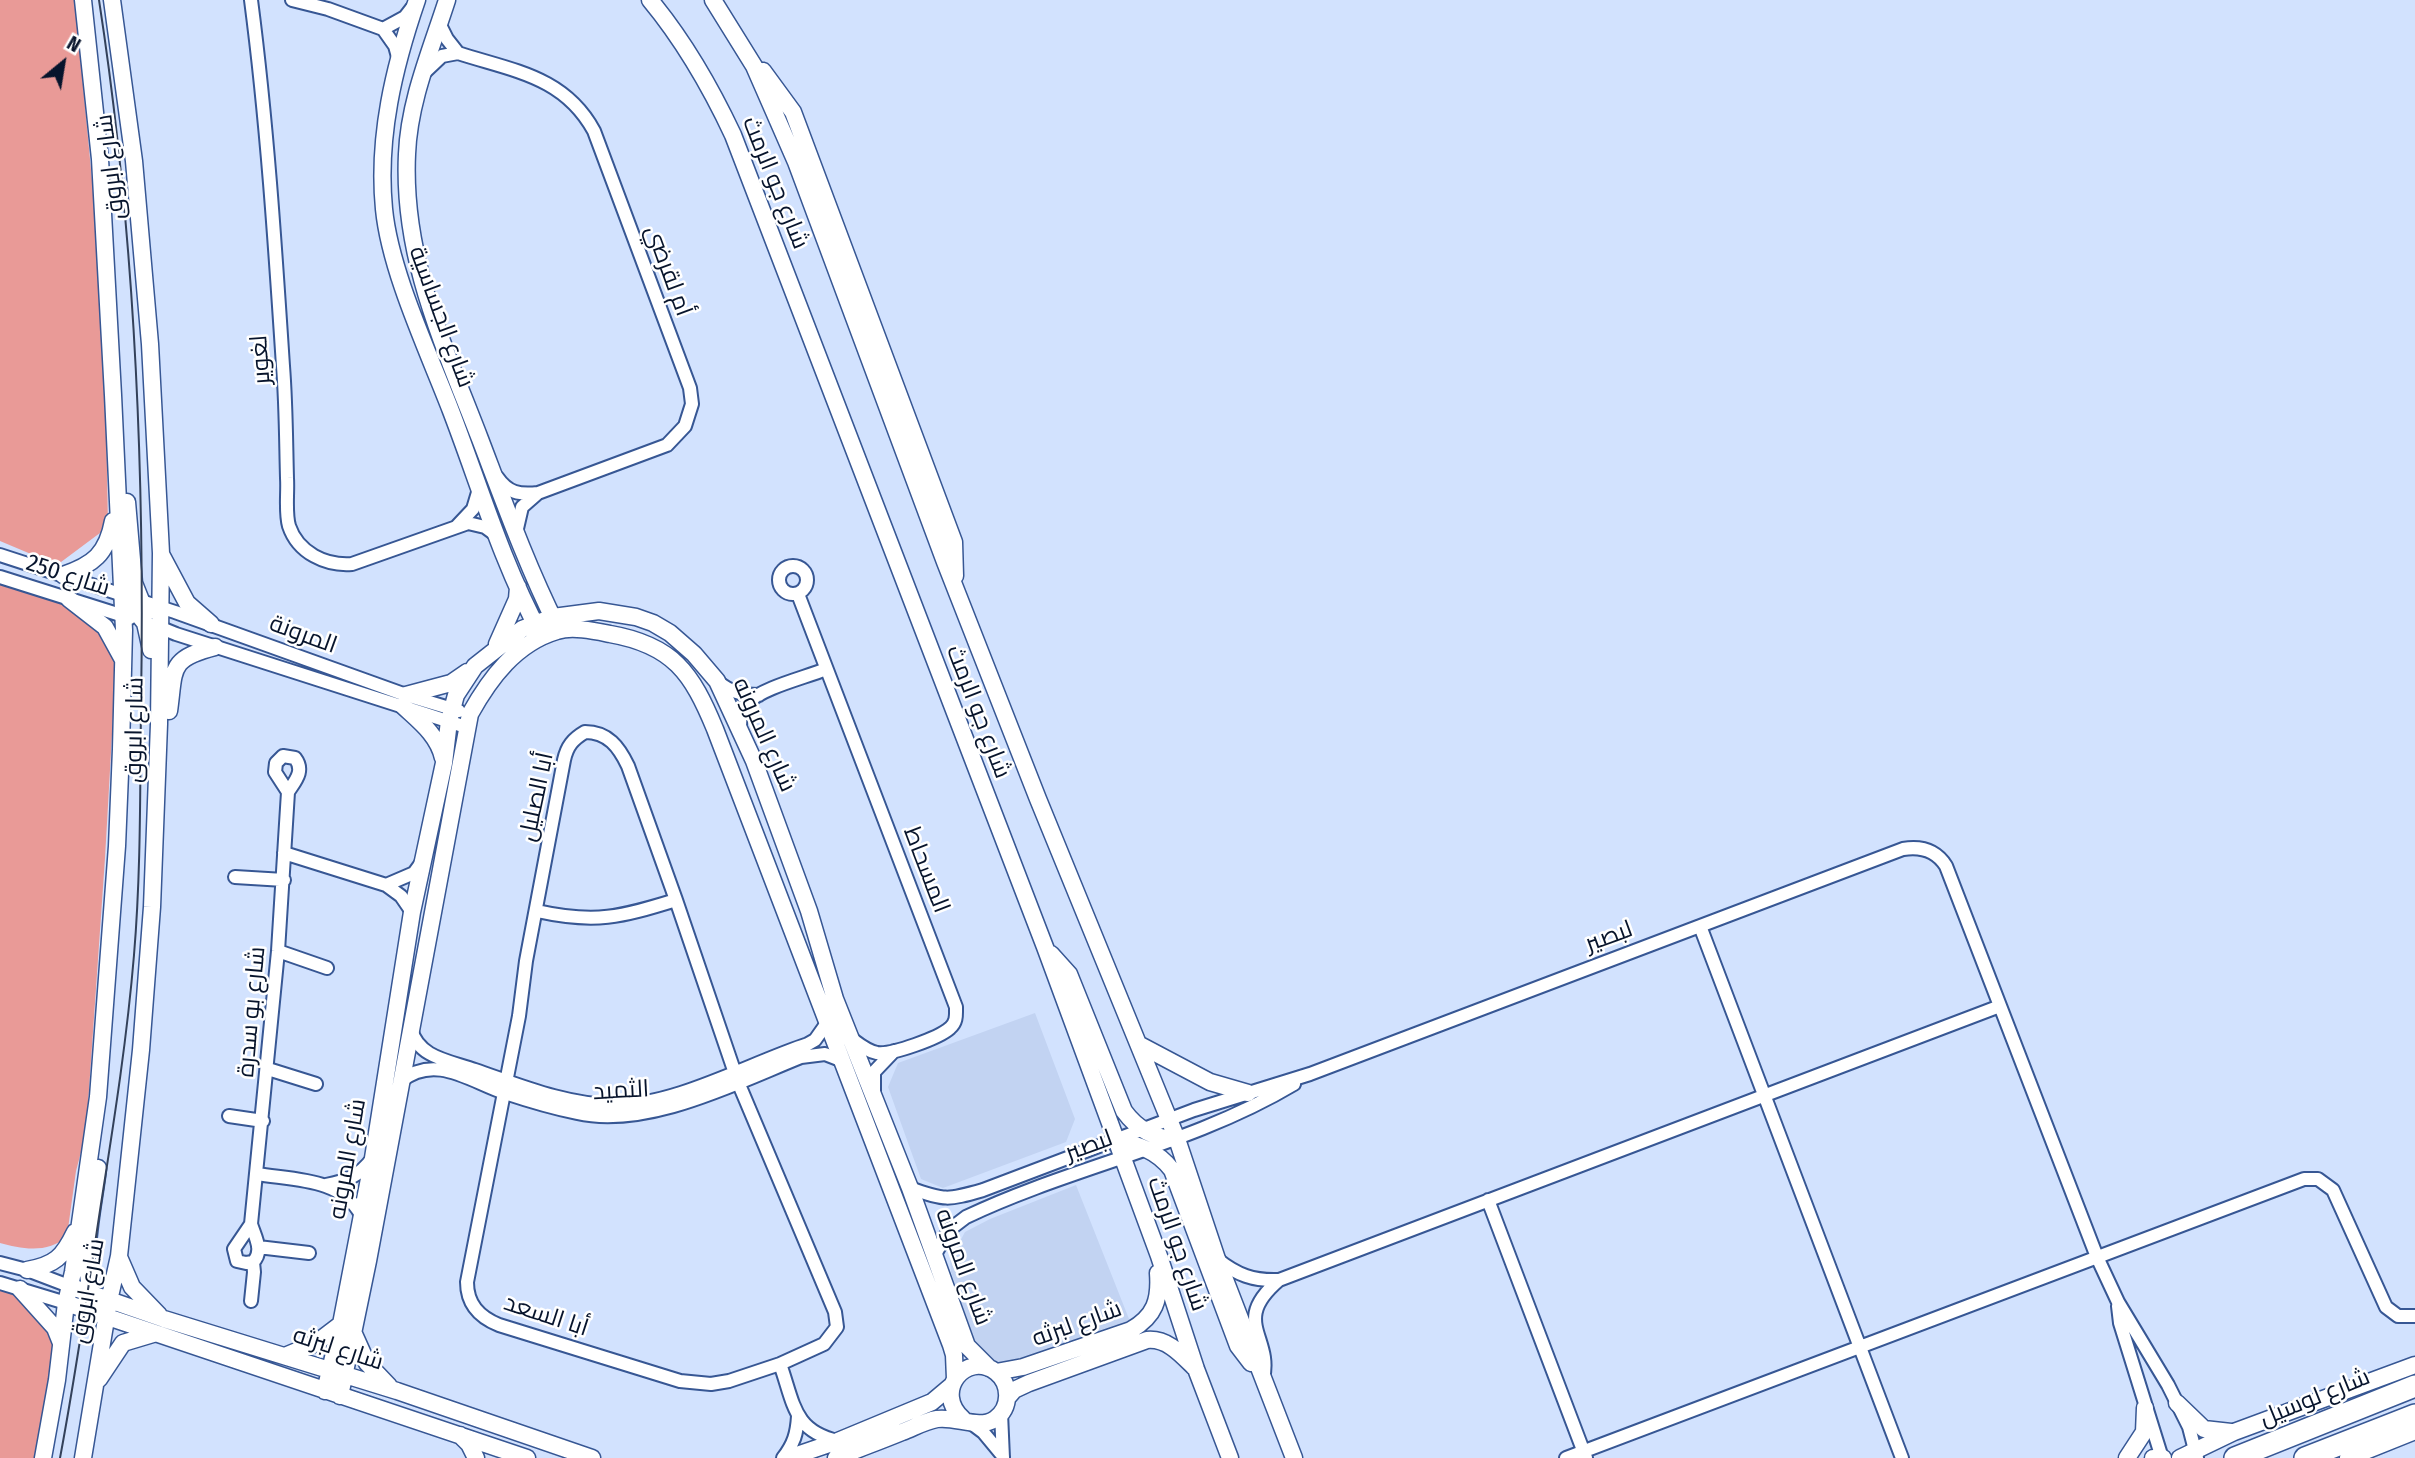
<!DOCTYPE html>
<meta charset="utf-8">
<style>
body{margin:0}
#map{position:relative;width:2415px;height:1458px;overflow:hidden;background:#d2e2fe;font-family:"Fira Sans Condensed",sans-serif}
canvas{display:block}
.north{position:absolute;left:28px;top:28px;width:70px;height:70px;-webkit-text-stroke:5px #fff;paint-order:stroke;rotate:30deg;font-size:19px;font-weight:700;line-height:28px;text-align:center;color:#07142c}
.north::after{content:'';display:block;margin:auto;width:24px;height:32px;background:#07142c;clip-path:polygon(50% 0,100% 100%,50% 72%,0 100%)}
</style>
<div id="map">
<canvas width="2415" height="1458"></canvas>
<div class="north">N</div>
</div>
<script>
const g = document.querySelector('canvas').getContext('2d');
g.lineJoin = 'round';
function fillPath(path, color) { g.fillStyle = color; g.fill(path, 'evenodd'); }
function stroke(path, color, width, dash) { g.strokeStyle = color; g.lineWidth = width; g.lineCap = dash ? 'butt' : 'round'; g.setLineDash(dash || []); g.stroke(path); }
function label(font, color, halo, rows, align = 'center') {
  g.font = font + ' "Fira Sans Condensed",Cairo,sans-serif'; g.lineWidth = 5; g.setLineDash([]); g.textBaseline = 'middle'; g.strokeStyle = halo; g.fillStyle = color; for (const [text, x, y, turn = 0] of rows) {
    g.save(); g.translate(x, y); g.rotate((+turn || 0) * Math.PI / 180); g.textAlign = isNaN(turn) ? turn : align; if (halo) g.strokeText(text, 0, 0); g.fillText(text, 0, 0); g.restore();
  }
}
fillPath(new Path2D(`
 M1035,1013L1075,1119L1066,1142L943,1188L921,1179L888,1087L898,1063Z
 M1076,1185L1131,1324L1020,1366L997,1363L977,1348L951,1272L950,1260L965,1232L990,1219Z`), '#c2d3f2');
fillPath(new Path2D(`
 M0,0H74L77,21L104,308L108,527L57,565L0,541Z
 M0,584L78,608L110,644L116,664L105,858L86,1133L76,1171L67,1236C49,1254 21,1249 0,1243Z
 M0,1290C29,1298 55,1325 53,1357C53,1371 48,1385 46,1399C42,1419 39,1438 35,1458H0Z`), '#e99a97');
const street = new Path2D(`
 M251,0C267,122 275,244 283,366C286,404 286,441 287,478C288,493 285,512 289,526C298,553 326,566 352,564L468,523L485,527L496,535
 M292,0L328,9L383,29L395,46L398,57
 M439,23L447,39L458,53
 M383,29L405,17L412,8
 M424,73L442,56L458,53C513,71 564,76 594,131L690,388L692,404L685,426L667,445L538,493L522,507L516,533
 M497,477C508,493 519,495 538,493
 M457,526L473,509L479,489
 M0,555L175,612L406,695L459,711
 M779 580a14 14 0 1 1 28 0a14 14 0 1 1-28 0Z
 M0,577L130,618
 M798,594L956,1007C956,1015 957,1022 950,1028C939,1038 892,1055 877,1053C867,1051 860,1045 852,1039
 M154,625L176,634L466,727
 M717,681C730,692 742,695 759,695
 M740,730C740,721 740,711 747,703C764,687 804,678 826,669
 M585,732C608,732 619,747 628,766L676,900L738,1082L835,1312L837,1327L824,1344L780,1364L729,1381L711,1384L680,1381L499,1325C479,1317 467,1304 467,1282L519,1016L526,961L564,760C567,746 573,739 585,732Z
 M283,756L295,758C305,771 295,781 288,792L275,772L276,763Z
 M284,853L386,885L401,896L412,912
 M235,877L284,880
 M386,885L414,873L422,862
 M537,911C595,924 621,917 676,900
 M1700,926L1902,1458
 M278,951L327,968
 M411,1029C418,1058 450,1061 475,1070C519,1085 567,1105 614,1105C674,1106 750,1063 808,1044L815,1040L827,1023
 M268,1069L316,1084
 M401,1081C436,1053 471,1082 505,1093C529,1101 553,1108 577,1113C647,1129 736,1083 801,1057L825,1054L843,1061
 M874,1091V1072L894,1051
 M229,1116L263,1121
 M257,1174C293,1180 342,1178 361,1215
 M326,1185C347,1181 359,1176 372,1159
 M910,1188C945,1201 948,1200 983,1190L1194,1110L1310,1074L1903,849C1921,846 1936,850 1946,866L2097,1257L2118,1302L2168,1385L2189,1427L2197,1458
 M1488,1200L1586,1458
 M251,1224L278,951L288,792
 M251,1224C255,1237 264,1251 253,1262L246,1263L237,1261L234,1249Z
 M258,1247L309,1253
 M934,1256L949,1230L966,1217C1073,1166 1192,1145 1294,1084
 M1217,1259C1237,1275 1253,1281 1279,1280
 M0,1263L27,1270L69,1286
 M0,1283L66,1303
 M251,1301L254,1272L253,1262
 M2118,1306L2120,1323L2162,1458
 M780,1364C794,1403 793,1431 838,1441
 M1263,1379C1273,1336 1230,1322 1279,1280L2000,1006
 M1001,1413L1003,1458
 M971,1423L983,1432L1003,1456
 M783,1458C794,1444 797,1433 798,1416
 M1566,1458L2304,1179H2318L2333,1190L2386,1307L2398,1316H2415`);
const secondary = new Path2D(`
 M417,0C394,67 377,137 384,209C390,271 428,351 451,411C479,484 502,563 540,633
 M447,0C431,50 409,101 407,154C402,258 444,345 480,439C504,502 527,566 557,626
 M650,0C684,41 710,86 733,135L1045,947L1159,1256L1196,1369L1230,1458
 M713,0L754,66L796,162L945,562L1038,799L1177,1139L1217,1259L1294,1458
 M763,71L793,112L954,542L955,576
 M127,502L134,583L146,613
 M162,556L187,603L211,624
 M63,575C93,565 107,554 113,521
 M122,594L145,623L151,650
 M69,599L105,627L122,658
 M497,644L517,599L518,587
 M406,695L451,683L467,672
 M403,706C419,721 438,735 443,758
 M169,711C175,669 168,659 215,647
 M1051,954L1069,974L1124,1111C1137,1129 1155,1139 1177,1139
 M1140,1045L1210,1082L1248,1093
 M1114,1139C1138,1145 1157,1150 1172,1170L1238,1346L1251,1363
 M119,1257L132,1287L159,1315
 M27,1270C55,1265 63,1257 75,1232
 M69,1286L164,1319L397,1391L592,1458
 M20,1289L55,1328L61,1343
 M95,1301C78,1267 94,1206 98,1168
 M66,1303L527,1458
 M354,1334L367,1363L389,1386
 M285,1356L316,1343L341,1324
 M996,1372L1023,1367L1131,1330C1155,1316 1160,1300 1158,1273
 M99,1379L123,1343L153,1334
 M325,1391L341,1324L373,1158L412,912L444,763L449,721L456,695L475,666L522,629L553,617L599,611L636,617L653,623L670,633L694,654L717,681L754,761L809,911L835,999L910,1188L967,1346L989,1368
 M340,1396L368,1261L470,714C490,678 516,643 557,631C572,626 595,631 610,634C673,645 692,673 715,729L951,1345L954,1355L955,1379
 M1008,1397L1014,1390L1029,1383L1147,1340C1167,1338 1181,1354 1194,1367
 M2177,1403L2204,1429L2231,1432
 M460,1435L469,1444L476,1458
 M43,1458L57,1380L66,1303L73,1272L98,1097L117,846L121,749L124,630L113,395L100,159L83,0
 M83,1458L109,1301L119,1256L141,1050L152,907L159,724L161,553L150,344L134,161L112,0
 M788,1458L838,1441L932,1402L951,1386
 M836,1458C858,1449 880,1441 902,1432C913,1428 925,1421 937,1419C956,1416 979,1430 995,1419C1011,1408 1011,1384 996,1372C966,1350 932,1392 963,1419
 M2127,1458L2144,1432L2145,1408
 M2153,1458H2163
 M2180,1458L2234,1432L2415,1365
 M2348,1458L2415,1431`);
const highway = new Path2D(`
 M2235,1458L2415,1386
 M2305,1458L2415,1415`);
stroke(street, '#375794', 16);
stroke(secondary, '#375794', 19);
stroke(highway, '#375794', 24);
stroke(street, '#fff', 12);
stroke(secondary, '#fff', 16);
stroke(highway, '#fff', 21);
stroke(new Path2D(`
 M60,1458C76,1373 88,1289 101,1204C114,1121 127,1039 134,955C141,872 140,788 141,705C145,470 135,233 99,0`), '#33415a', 2);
label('24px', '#07142c', '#fff', [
 ["شارع ابروق",111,167,-97],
 ["شارع جو الرمث",775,183,68],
 ["أم لقرضي",668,271,70],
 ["شارع الجساسية",441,317,70],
 ["لغوير",261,360,-94],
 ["شارع 250",68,576,18],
 ["المرونة",303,635,20],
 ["شارع جو الرمث",978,712,69],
 ["شارع ابروق",135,730,-89],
 ["شارع المرونه",764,735,66],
 ["أبا الصليل",537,797,-78],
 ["المسحاط",926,870,69],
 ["لبصير",1609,937,-20],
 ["شارع بو سدرة",252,1012,-85],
 ["الثميد",621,1091,-3],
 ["لبصير",1089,1146,-20],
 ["شارع المرونه",348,1159,-80],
 ["شارع جو الرمث",1177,1244,71],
 ["شارع المرونه",963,1267,70],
 ["شارع ابروق",88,1291,-80],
 ["أبا السعد",546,1316,18],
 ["شارع لبرثه",1077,1324,-20],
 ["شارع لبرثه",338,1349,18],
 ["شارع لوسيل",2315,1398,-22]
]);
</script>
